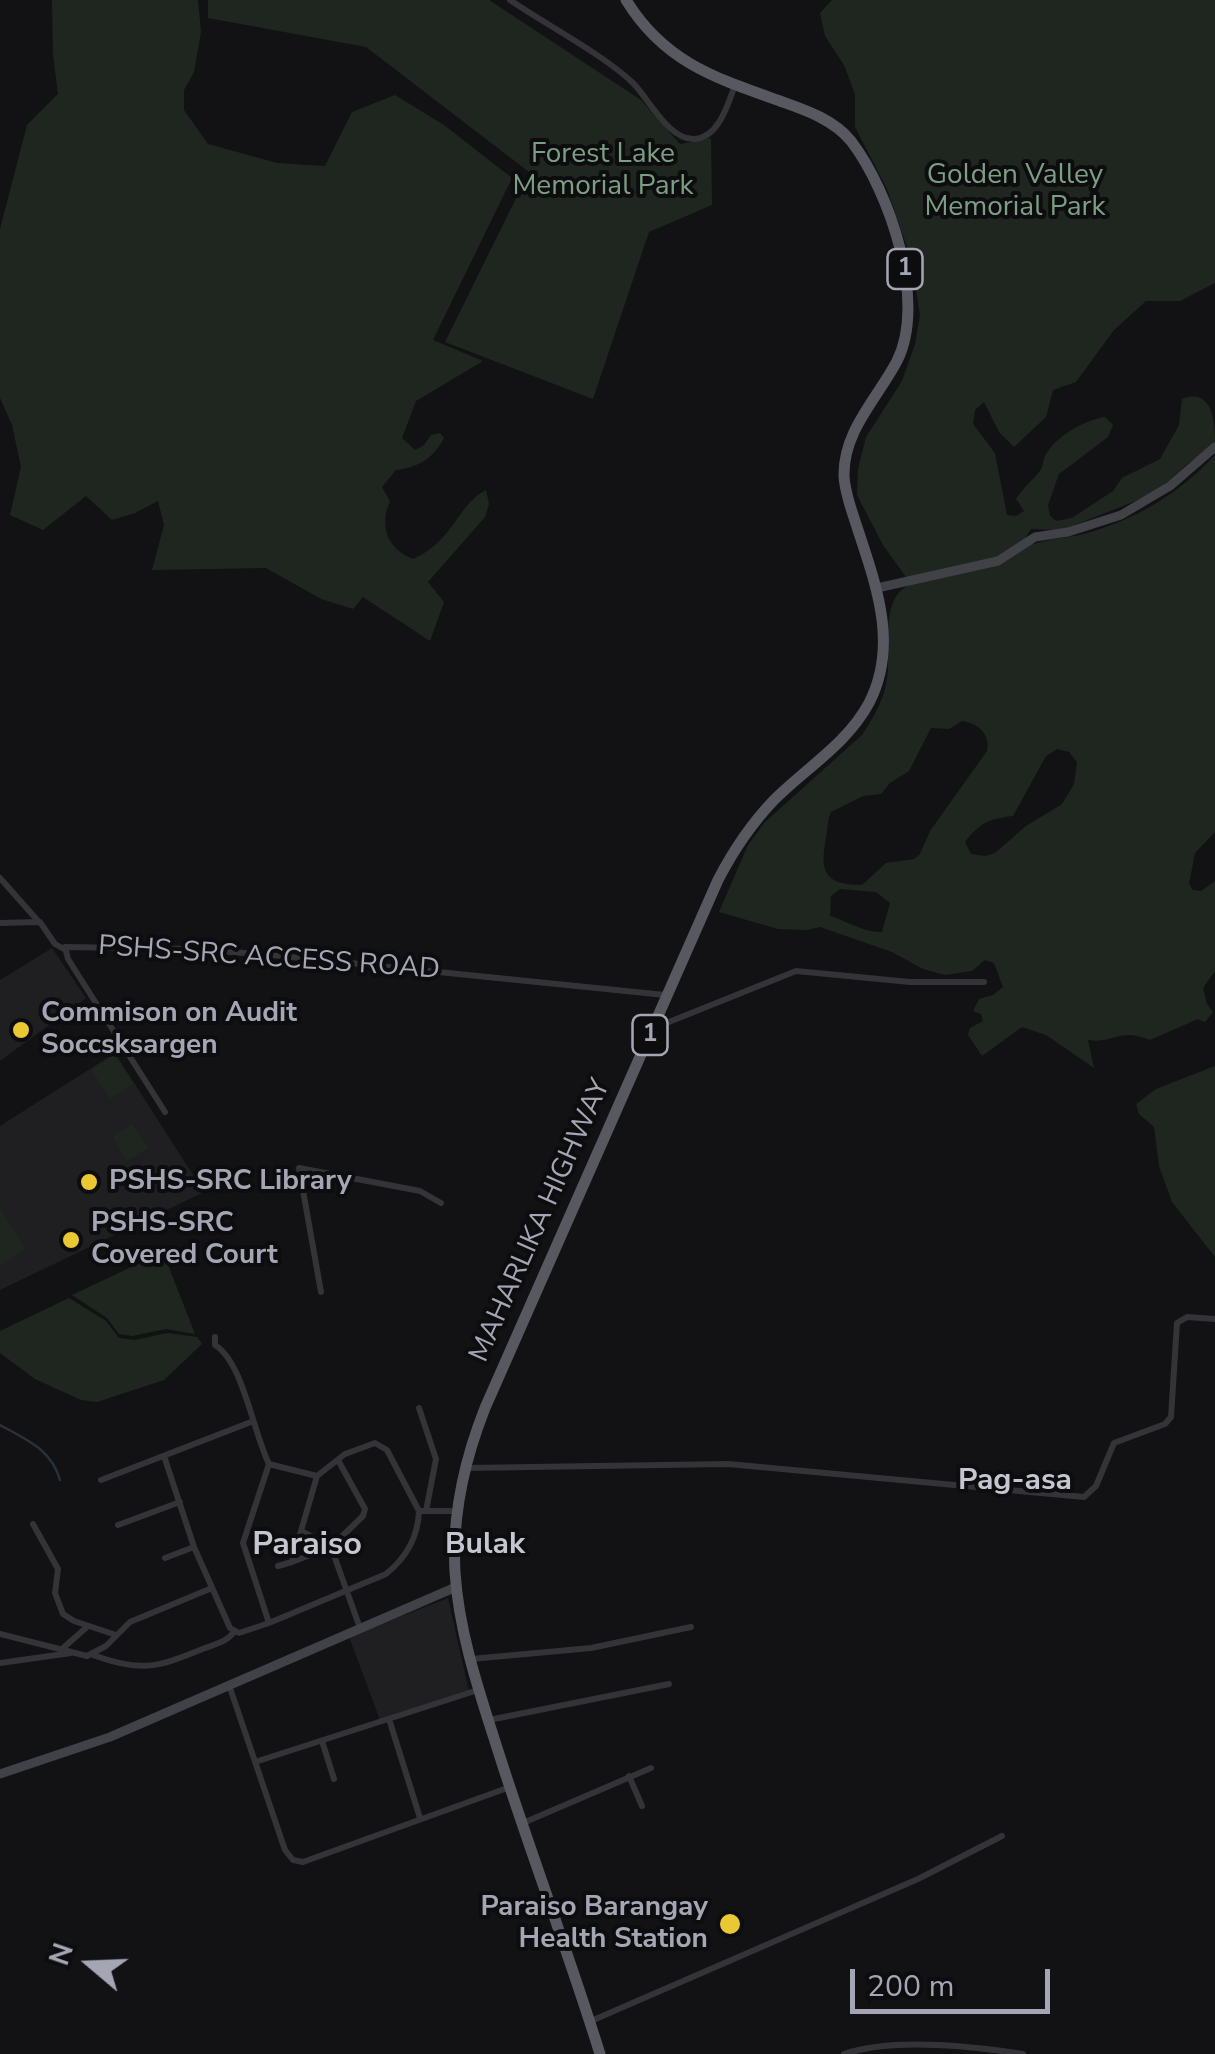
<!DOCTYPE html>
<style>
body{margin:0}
#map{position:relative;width:1215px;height:2054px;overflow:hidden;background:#121214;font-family:"Nunito Sans",sans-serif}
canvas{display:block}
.north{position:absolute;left:40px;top:1914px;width:100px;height:100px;-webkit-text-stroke:8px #0d0d0f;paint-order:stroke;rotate:289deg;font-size:28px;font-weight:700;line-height:40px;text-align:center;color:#a4a6b4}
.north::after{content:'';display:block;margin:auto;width:35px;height:45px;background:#a4a6b4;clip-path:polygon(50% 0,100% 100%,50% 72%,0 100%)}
.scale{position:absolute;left:850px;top:1969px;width:200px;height:45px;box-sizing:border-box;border:5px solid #a4a6b4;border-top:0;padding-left:12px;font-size:30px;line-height:35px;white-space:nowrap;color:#a4a6b4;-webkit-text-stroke:8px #0d0d0f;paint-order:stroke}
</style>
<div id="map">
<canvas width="1215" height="2054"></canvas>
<div class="north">N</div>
<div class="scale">200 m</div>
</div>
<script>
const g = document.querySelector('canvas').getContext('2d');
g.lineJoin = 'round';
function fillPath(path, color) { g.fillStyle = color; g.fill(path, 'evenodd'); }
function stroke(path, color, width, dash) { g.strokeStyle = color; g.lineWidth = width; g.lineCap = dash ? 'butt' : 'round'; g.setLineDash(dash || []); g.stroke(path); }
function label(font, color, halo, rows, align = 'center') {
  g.font = font + ' "Nunito Sans",sans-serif'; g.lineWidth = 8; g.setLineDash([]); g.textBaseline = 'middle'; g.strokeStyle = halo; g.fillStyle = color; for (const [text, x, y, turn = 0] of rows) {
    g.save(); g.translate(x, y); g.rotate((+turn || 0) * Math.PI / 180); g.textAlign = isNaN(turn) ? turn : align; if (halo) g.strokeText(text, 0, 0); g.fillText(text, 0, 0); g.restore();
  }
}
fillPath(new Path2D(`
 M52,948L86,998L0,1061V980Z
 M115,1053L204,1192L0,1290V1126Z
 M448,1598L469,1691L380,1720L349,1637Z`), '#1f1e21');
fillPath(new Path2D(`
 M52,0H198L201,32L194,72L184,90V110L208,144L277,163L325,166L352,112L395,95L444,125L512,178L433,340L483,361L416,401L402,438L415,450L424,445L431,435L440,433L444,438C433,459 419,467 396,470L382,487L390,501C379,526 387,549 413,559C454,541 456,506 486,490L489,504L485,517L428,582L444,602L430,641L363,597L353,609L321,599L266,568L152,570L164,525L158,501L135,513L112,520L86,496L43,530L10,515L21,467L12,425L0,398V229L27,125L58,94L53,54Z
 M208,0H489L641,100L680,144L711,138L712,205L649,232L593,399L445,342L529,172L366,47L208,18Z
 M832,0H1215V283L1180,301H1146L1114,330L1076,382L1053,390L1046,417L1014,447L999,432L984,402L975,410L973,424L995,453L1007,515L1016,516L1024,511L1016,499C1023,487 1035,479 1041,469C1043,465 1043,459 1046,454C1058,435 1083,421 1105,417L1113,425L1108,437L1059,474L1048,505L1050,516L1056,521L1072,518L1113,491L1122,478L1160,459L1179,425L1182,399C1213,387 1215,422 1215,444L1187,464L1156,493L1062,530L1031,529L1026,537L1030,545C1048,539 1066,538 1084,534C1135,520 1179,494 1215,455V832L1195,853L1189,884L1193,890L1201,891L1215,881V971L1203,988L1207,1004L1213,1012L1205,1022L1198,1019L1150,1040C1117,1027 1116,1044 1088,1040L1094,1068L1046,1035L1022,1027L982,1056L968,1035L970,1028L983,1021L981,1014L973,1011L979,999L993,995L1003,987L994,963L985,960L972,971L945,975L923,969L892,952L820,927L807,930L778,929L719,912L748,845L765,822L862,735C872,720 882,703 886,685C894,653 876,599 911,584L883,545L857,495L858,469L866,437L902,381L915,344L920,315L911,258L887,189L855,127V94L844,65L825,36L820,13ZM962,721C978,723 991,735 987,751L930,831L920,854L914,859L886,863L862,885C823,885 820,871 826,837C828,827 827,821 831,812L863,796L881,794L890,783L909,771L931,728L949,729ZM1057,749L1069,752L1077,762L1074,784L1062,804L1026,826L995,853L985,856L971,854L965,842C980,823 988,819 1013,816L1046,756ZM840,889L876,892L890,903L882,932C864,933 847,921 830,916L831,896Z
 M114,1055L133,1084L110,1099L92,1070Z
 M1215,1066V1257L1172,1202L1159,1166L1154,1127L1139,1114L1136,1104L1156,1089Z
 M132,1124L148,1148L127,1161L113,1137Z
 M0,1209L25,1249L0,1265Z
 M163,1252L195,1334L166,1329L132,1336L119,1334L107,1318L72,1295Z
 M69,1298L106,1321L119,1338L135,1340L167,1333L197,1337L202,1344L164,1380L97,1402L81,1400L35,1379L0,1353V1331Z`), '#1f2620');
stroke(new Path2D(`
 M0,1425C27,1440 51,1449 60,1480`), '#2b3139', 2.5);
stroke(new Path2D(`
 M510,0C545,24 604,55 633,83C649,99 669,141 695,139C719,137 728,104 735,85
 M0,878L39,922
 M0,923L40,922L55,944L64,949
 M654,1028L796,971L910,982H984
 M165,1112L68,959L65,947L192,949L271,955L665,995
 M321,1292L299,1168L420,1191L441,1203
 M215,1337V1345C243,1362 253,1432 269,1464
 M419,1408L436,1459L426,1511
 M164,1456L194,1547L230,1628L239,1633L269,1623
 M466,1468L728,1464L1084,1497L1096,1486L1114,1443L1165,1424L1171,1417L1177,1323L1187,1317L1215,1319
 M317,1476L269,1464L243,1543L269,1623L386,1574C406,1558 418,1537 419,1511
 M101,1480L251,1422
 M33,1524L58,1569L55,1593L63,1614L74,1621L116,1635
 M118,1525L180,1502
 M301,1531L292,1562L331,1547L363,1516L365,1509L338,1460
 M165,1558L194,1547
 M278,1566L292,1562
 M360,1628L331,1547L301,1531L317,1476L345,1454L375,1443L387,1450L419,1511H456
 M0,1634L87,1656L106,1646L130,1622L212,1588
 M62,1649L88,1626
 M93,1655C139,1672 156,1668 200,1650C212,1645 226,1643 234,1632
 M471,1659L591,1648L691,1627
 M0,1663L71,1653
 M229,1685L285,1850L293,1860L303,1862L510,1787
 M389,1719L420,1818
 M489,1720L669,1684
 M322,1741L334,1779
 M255,1762L478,1690
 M629,1776L642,1806
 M523,1823L651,1768
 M591,2021L918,1879L1002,1836
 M844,2054C894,2037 971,2046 1023,2054`), '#333338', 6);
stroke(new Path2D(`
 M877,588L998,561L1035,537L1068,532L1121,515L1170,486L1215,447
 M0,1774L110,1737L456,1587`), '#414248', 9);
stroke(new Path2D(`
 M600,2054C569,1954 532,1857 500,1757C481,1697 459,1635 455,1572C452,1515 464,1461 485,1408L718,880C733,851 751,824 774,800C806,768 847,744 869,703C899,645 876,585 857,527C852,511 845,494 844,476C843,431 877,399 897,361C927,302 890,192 851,141C833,119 805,110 780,101C715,78 664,62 626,0`), '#575860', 11);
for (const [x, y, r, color] of [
 [21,1030,10,"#eac834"],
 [89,1182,10,"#eac834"],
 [71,1240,10,"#eac834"],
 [730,1924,12,"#eac834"]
]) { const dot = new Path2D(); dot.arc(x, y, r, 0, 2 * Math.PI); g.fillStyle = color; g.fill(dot); stroke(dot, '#0d0d0f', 4); }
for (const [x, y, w] of [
 [905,269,35],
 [650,1035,35]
]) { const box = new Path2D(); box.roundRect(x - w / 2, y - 20, w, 40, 8); g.fillStyle = '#0d0d0f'; g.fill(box); stroke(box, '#a4a6b4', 2.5); }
label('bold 25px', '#a4a6b4', null, [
 ["1",905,269],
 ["1",650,1035]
]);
label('28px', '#7c9e83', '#0d0d0f', [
 ["Forest Lake",603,155],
 ["Memorial Park",603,187],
 ["Golden Valley",1015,176],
 ["Memorial Park",1015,208]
]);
label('28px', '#a4a6b4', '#0d0d0f', [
 ["PSHS-SRC ACCESS ROAD",269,959,4],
 ["MAHARLIKA HIGHWAY",541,1221,-66]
]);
label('bold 28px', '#a4a6b4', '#0d0d0f', [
 ["Commison on Audit",41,1014],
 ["Soccsksargen",41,1046],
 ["PSHS-SRC Library",109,1182],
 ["PSHS-SRC",91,1224],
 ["Covered Court",91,1256],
 ["Paraiso Barangay",708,1908,"right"],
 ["Health Station",708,1940,"right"]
], 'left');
label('bold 30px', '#c5c6d0', '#0d0d0f', [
 ["Pag-asa",1015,1482],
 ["Bulak",485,1546]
]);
label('bold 32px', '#c5c6d0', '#0d0d0f', [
 ["Paraiso",307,1546]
]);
</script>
